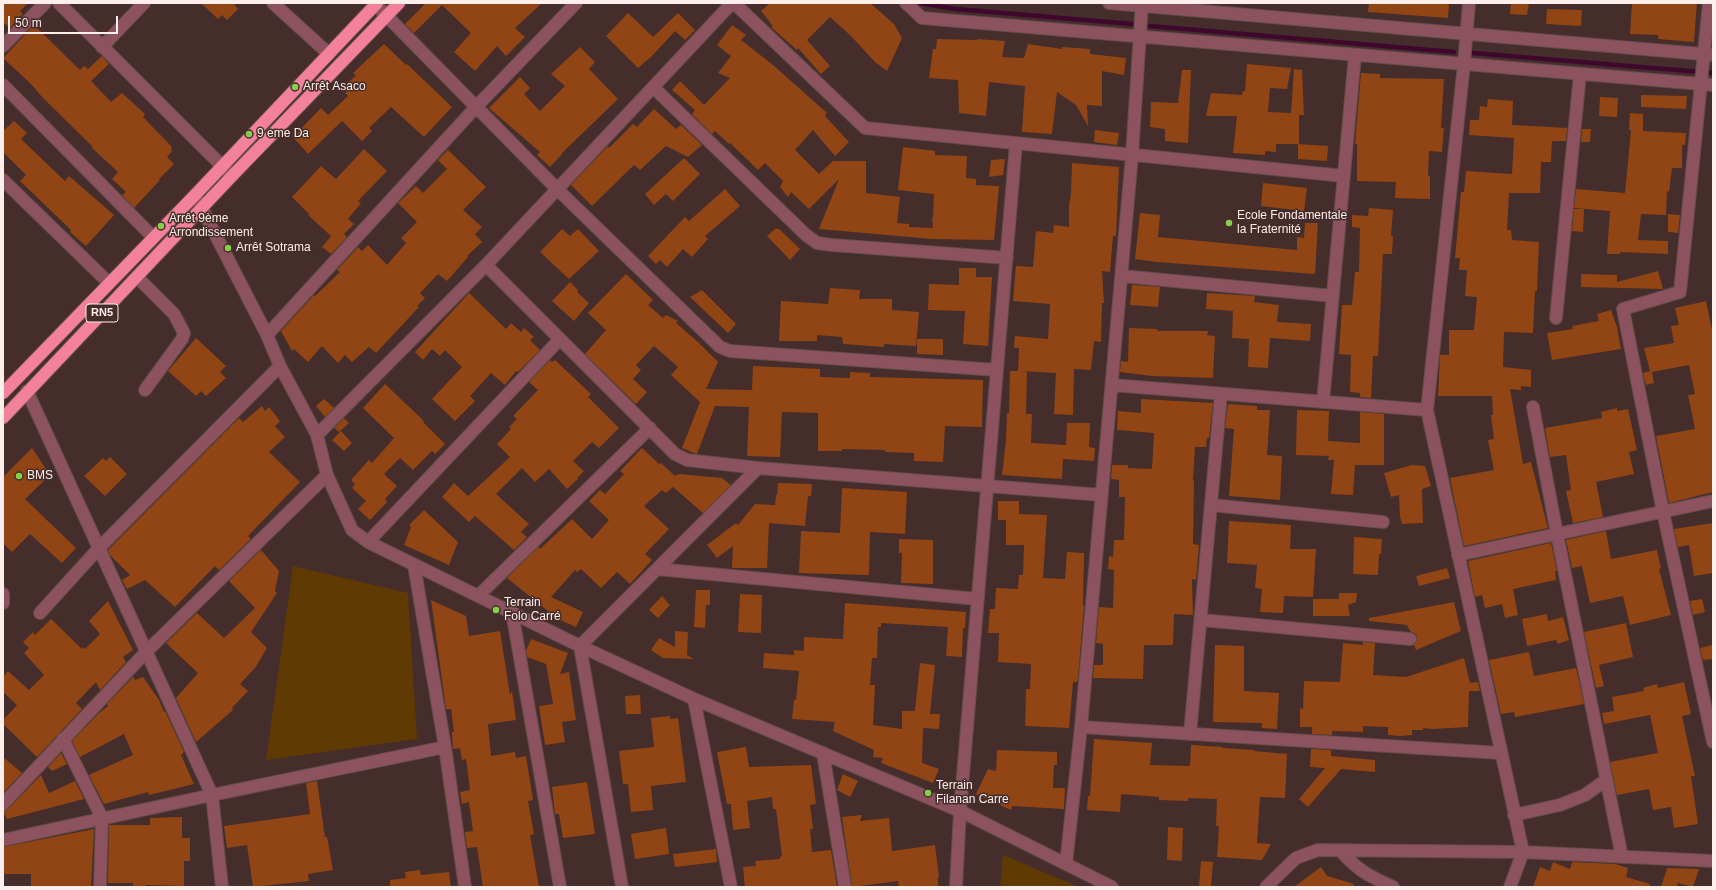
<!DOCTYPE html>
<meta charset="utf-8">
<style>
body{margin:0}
#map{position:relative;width:1716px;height:890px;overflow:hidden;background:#442d2a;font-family:Helvetica,sans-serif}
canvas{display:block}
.frame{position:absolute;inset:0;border:4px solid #feeeec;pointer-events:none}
.scale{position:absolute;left:8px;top:16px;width:110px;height:18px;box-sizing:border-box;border:2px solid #feeeec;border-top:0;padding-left:5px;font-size:12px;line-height:14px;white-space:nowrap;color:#feeeec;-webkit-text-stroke:3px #442d2a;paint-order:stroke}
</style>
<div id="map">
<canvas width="1716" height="890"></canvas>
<div class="frame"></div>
<div class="scale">50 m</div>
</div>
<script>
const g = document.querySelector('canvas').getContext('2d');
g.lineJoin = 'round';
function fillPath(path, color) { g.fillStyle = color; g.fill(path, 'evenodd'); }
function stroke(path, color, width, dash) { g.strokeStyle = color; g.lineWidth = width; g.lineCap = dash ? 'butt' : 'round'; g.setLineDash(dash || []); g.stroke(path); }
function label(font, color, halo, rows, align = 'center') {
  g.font = font + ' Helvetica,sans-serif'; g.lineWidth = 3; g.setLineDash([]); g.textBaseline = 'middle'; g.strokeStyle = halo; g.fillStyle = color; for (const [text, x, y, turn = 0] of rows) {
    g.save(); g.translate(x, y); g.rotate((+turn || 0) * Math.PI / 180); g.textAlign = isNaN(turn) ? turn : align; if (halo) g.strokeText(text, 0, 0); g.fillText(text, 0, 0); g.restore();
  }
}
fillPath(new Path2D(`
 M293,566L408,593L417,739L266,760Z
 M1003,855L1079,887H1000Z`), '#5f3a03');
stroke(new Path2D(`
 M919,3L956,9L1132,24
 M1150,26L1454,52
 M1473,53L1713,73`), '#3f072d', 4.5);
fillPath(new Path2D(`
 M3,3H28L20,11L23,14L10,28L3,22Z
 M201,3H233L238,9L227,20L222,15L218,19Z
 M426,3H542L515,28L525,37L506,56L497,46L475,71L454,52L471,33L442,5L414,33L405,24Z
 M770,3H870L894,24L902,38L887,71L875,62L851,36L830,17L807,40L830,66L821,74L798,48L797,50L771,27L773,26L761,11Z
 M1369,3H1449L1448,18L1368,12Z
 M1511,3H1529L1527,15L1510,14Z
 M1632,3H1697L1694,42L1658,39V35L1630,34Z
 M1547,9L1582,10L1581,26L1546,24Z
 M628,13L653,37L678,13L695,30L685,40L675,31L652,56L638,68L606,36Z
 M34,25L80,70L84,66L88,69L102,56L109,64L91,81L111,102L122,93L145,114L143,117L172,147L171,149L172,151L167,157L174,164L159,179L160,180L134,208L122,195L126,192L112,179L118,172L92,148L93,147L43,98L31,84L3,58Z
 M732,25L746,35L741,40L773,65L827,113L825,116L849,142L835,156L813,130L795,150L819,174L833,161H866V193L900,197L897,223L909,224V227L933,228L932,218H933L934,194L898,190L903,147L935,151V155L967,156L966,178L976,179V185L999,186L994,240L932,239L819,229L839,179L809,209L791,192L788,197L780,187L783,181L765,163L758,170L730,143L729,144L715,131L712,134L692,114L695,110L672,90L680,81L704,105L730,78L718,73L731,56L717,45Z
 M937,39L977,40V39L1005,41L1002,57L1024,58L1028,44L1062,49V47L1090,49V54L1126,58L1124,75L1102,71V106L1087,105L1088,126L1076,105L1057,92L1052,134L1022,132L1025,86L989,82L986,116L959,113L958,80L929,78L933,49H936Z
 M384,44L406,65L407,64L452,107L424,137L391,107L369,128L372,131L362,141L342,121L308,154L293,137L321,108L328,115L348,96L345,93L352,86L348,82L356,76L353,73Z
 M580,47L595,62L589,69L618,99L562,153V154L550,167L537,155L540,152L489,108L520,77L530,88L524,94L540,111L565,86L551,74Z
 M1247,64L1291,68L1287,89L1270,88L1268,112L1291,113L1294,69L1302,70L1304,115H1299V144H1276V152L1265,151V155L1233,153L1237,116H1206L1211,93L1242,95L1243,91H1245Z
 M1182,70H1191L1188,143L1165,141V129L1150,127L1151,102L1178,103Z
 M1361,73L1380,74V78L1444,79L1441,128H1444L1442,152L1429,151L1428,176H1430V199L1395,198L1396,182L1357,181V144H1355Z
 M1641,95L1687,96L1686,109L1641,107Z
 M1600,97L1618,98L1617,117L1599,116Z
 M1488,99L1513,101L1512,125L1567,128L1566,141H1552L1551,162H1541L1540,193H1509L1507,230H1511L1512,240L1539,242L1537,291H1535L1533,333L1504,332L1503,367L1531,370V387L1521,386V390L1510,389L1523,464L1531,462L1548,528L1464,546L1450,478L1494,470L1488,440L1494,439L1491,415H1493L1492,396H1438L1440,355H1449V330H1474L1477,297L1465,296L1467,270H1459L1460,258H1455L1461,192H1464L1466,171L1512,174L1514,138L1469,135L1470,120H1479L1480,106L1487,107Z
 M654,109L676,129L681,125L702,145L688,157L666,146L640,170L634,165L592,206L571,185L608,146L609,148L633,124L637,127Z
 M1630,113L1643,114V131L1686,133L1685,145H1682V168H1672L1669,192L1667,191L1666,215L1641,214L1638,240L1668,241V254L1620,252V254H1607L1610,211L1574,208L1576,189L1625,193L1631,130H1629Z
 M14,121L27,133L21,139L44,161L65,181L69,176L114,215L86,246L70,232L71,230L20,181L26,175L3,152V131Z
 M1582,129H1591L1590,142H1581Z
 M1095,130L1119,133L1117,145L1094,142Z
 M1298,144L1328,146L1327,161L1298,159Z
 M364,149L387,171L358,201L361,203L348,219L354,224L344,234L347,237L331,254L322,247L331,236L308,215L309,214L292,197L321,166L336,179Z
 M448,150L486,187L463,210L482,227L475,234L482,242L467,256L468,257L447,281L438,274L420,293L425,298L417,306L419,307L376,353L369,347L352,362L345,355L338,363L322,346L308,362L294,349L292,351L281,331L314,295L315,296L340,272L337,270L358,247L362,251L368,245L387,265L406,243L401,238L417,222L398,203L416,186L423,193L447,169L438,160Z
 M684,158L700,174L673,201L666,194L654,205L645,194Z
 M1005,159L1003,175L989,177L991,160Z
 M1072,163L1119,167L1116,236H1113L1110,272L1102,271L1104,303H1102L1101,342L1094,341L1091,370L1074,369L1073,415L1054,414L1056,373L1021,371L1027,372L1026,414H1032L1031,443L1066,445L1067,423H1090L1089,447L1095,448L1094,461L1063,459L1062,479L1002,475L1006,440L1007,413H1009L1010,371H1018L1019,348H1014L1015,336L1048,339L1050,304L1013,301L1016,266L1033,267L1036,231L1053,233L1054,225L1069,227V206L1071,193Z
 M1263,183L1307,188L1304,211L1261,206Z
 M725,189L740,206L705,236L708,239L692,257L683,249L667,267L660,260L656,264L648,256L685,217L689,221Z
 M1369,208L1393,210L1391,236H1393L1392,254H1383L1378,356H1373L1371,398L1360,397V393L1350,392L1351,355L1339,354L1342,305H1352L1355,272H1359L1360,228L1352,227V215L1368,216Z
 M1574,209H1584L1583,232L1572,231Z
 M1140,213L1160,215L1158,237L1297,250V237L1304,238L1305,223H1318L1315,274L1157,262L1135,259Z
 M1668,214L1680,215L1678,233L1668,232Z
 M562,229L570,236L578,229L599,251L569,279L540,252Z
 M775,229H779L800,249L790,260L767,236Z
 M959,268H976V277H992L988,346L963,344L965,311L928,310L929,284L959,285Z
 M1658,271L1663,289L1581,287V274L1617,275V282Z
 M626,274L653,300L648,305L663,318L666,315L678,321L676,323L699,343L718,362L706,389L752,390L753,366L820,369V377L850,378V372L870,373V377L983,380L982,427L945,426L943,462L914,461V453L885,452V450L842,449V451H818V413L782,412L780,457L747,456L749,407L715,406L697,454L682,448L700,402L671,375L678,367L654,346L636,365L641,370L633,379L647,392L636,404L585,354L606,330L588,313Z
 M570,282L578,290L577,292L589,303L574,321L552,301Z
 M1132,285L1160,287L1158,307L1130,305Z
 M830,288L860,290L859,299H892V310L919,312L916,346L884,344V347L843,344L842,337L817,335V341H779L781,301L828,304Z
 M702,290L736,324L728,333L690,297Z
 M469,293L506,329L511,323L521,332L524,328L534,337L530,340L540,350L518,372L516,371L505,385L491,373L470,396L475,401L455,421L432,399L462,367L445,350L440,356L432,349L423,360L415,352Z
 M1207,293L1255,296L1254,302L1279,305L1277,322L1311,324L1310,341L1270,338L1268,368L1248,367L1249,339L1232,338L1233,311L1206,309Z
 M1706,301L1713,335V492L1669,503L1656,436L1695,429L1688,395L1695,394L1689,365L1652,372L1654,383L1646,385L1643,373L1650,371L1644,348L1674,343L1671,326L1679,325L1675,308Z
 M1611,310L1617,327L1621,349L1552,360L1547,333L1573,329L1572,326L1599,321L1597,314Z
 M1129,328L1157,329V331H1208L1207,335L1215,336L1213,378L1152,376L1120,372L1121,361L1128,362Z
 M196,338L226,366L220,372L226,378L206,396L201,391L196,396L168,371Z
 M917,339H943V355L917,354Z
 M550,360L552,362L555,360L591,394L588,397L619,428L599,448L592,442L573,461L584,471L577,478L578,479L567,489L549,469L535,482L522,468L496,494L529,524L521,532L527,537L514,550L475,516L469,522L442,497L454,483L468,496L510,457L497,444L511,429L509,427L517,419L513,416L538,390L529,382Z
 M385,384L424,421L423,422L445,444L435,454L432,451L413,470L400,458L384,474L397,486L385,499L387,502L370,520L358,509L366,501L352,488L355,484L351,480L369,460L372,463L394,438L363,408Z
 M324,399L334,408L325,417L316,406Z
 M1141,399L1213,403L1209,438H1207L1206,447H1195L1193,480H1194L1193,544L1199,545L1196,580L1192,579L1193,615L1174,614L1173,645H1144L1143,679L1093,678L1094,665H1103V644L1096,643L1099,607L1113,608L1114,570L1108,569L1109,556L1113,557L1114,540H1124L1125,497H1119V480L1111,479L1112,465H1128V468L1152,469L1154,433L1117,430L1118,411L1141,413Z
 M1228,404L1257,406V410H1270L1267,455L1282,456L1280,500L1229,496L1234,429L1225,428Z
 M262,406L265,411L269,407L280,421L275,426L285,437L269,452L300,482L248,536L251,539L219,570L215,566L175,607L145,580L127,589L122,580L130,575L110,555L108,550L239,418L243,422Z
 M1617,408V411L1628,409L1637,450L1629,452L1634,474L1596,482L1603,517L1573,523L1566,491L1571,490L1566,455L1550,457L1545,428L1602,418L1601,412Z
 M1297,410L1329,411L1328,441L1360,443V412L1384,414V465H1355L1353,495L1331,494L1334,460H1328L1329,456L1296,455Z
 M344,418L349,423L339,432L334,428Z
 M341,431L352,443L344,451L332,440Z
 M32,448L50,475L25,499L76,548L62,563L30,534L12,552L3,543V477Z
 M642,448L659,464L661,463L675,476L679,474L722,478L731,485L703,513L673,487L666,493L662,490L644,506L669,529L645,554L652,560L630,584L617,572L601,588L581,569L577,572L575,570L551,597L583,612L576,627L547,614L548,611L507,578L538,547L540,549L572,519L592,539L609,520L589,501L600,490L605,494L624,474L620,471Z
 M110,457L127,474L105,496L84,476L103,458L106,461Z
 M1412,465L1425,466L1431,486L1422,489L1423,523L1402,524L1400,516L1399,495L1391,497L1384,473Z
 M778,483L812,484L811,496H808L805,526L769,523L767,568H732L733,546L717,558L707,545L736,523L738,525L755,504L775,505L776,495H777Z
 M842,488L907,492L905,534L870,532L869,575L799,573L801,531L840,533Z
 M998,501H1019V514L1047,515L1043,578L1065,579L1067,552L1084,553L1083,606H1084L1078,678L1077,682H1073L1069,728L1025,726L1026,689H1030L1031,664L998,662L999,633H988L990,609H995L996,588L1018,589L1019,575H1023L1024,545H1006V520H998Z
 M424,510L458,542L449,565L404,545L411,527L409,525Z
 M1229,521L1291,525L1290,549H1316L1313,597L1284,596L1283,613L1260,612L1262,589L1255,588L1257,565L1227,563Z
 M1713,523V573L1694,576L1689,545L1678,547L1674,529Z
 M1606,531L1611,559L1657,550L1661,568L1659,569L1671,615L1630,625L1623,596L1590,603L1582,566L1572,568L1566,540Z
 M1354,537L1382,539L1381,554H1379L1378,575L1353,574Z
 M899,539L933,540V584L901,583L902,553H899Z
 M1551,543L1557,571H1555L1556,580L1513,589L1518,615L1505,618L1502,604L1485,608L1482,595L1475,597L1468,561Z
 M261,550L279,571L275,591L277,593L251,632L267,648L255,668L240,684L248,691L232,708L233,710L196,742L176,698L198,673L166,643L197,613L224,638L255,608L229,581Z
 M1447,568L1450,578L1419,586L1416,576Z
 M696,590H710V605H706L705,628L694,627Z
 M1339,593H1357L1356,602L1348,605L1350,616H1313V599H1339Z
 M740,594L762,595L761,633L738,632Z
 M662,596L670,605L658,618L649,610Z
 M1702,599L1705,612L1693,615L1690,601Z
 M431,600L466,616L469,636L500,631L510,695L512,691L516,720L488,724L491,756L515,752L516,758L526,756L533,800L528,801L534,834L530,835L539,887H483L477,847L467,848L465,832L473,831L469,802L462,804L460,792L470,790L466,759L462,760L460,748L453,749L452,732H454L451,709H446Z
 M108,601L133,650L123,657L126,662L100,690L96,682L76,703L82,709L37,757L3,724V720L17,705L3,692V677L8,671L29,690L44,675L24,653L29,648L23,642L33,632L35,635L51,619L82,649L83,647L85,649L100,634L89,621Z
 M1454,602L1461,631L1416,650L1414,645L1417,640V636L1414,633L1410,631L1407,625L1369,621V618Z
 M845,603L966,612L965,628H963L962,657L946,656L948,627L881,623V627H878L877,658H872L870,685H875L873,725L902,729V711H915L920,663L935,665L930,714H940L939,729L923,728L922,763L939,769L933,783L881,763L883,758L873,757L874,750L833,731L835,722L792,719L794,700H796L799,671L763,668L764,653L794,655V650L804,651V637L843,639Z
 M1547,614L1548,621L1563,617L1569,640L1558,644L1556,640L1527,646L1522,619Z
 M1626,623L1633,657L1599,665L1604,686L1596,688L1584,632Z
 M675,631L688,632L687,655L694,659L663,658L651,650L659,638L675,647Z
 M531,639L568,653L560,674L569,672L576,720L562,722L565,742L545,745L539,706L553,704L546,664L527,657L526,651Z
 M1363,642L1375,643L1373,675L1406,677L1464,658L1470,683L1478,682L1480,691H1469L1468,727L1433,729L1423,728V730H1412V735L1400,736L1388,735V727L1363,726V732L1332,731V735L1312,734V727H1300V708L1303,709L1304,681L1340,682L1343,643L1363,645Z
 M1215,645L1244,646V691L1279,693L1277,729L1262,728V723L1213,722Z
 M1713,645V659L1703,660L1700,648Z
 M1529,652L1534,676L1576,668L1584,704L1515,717L1514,712L1501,714L1489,660Z
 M133,677L135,680L143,677L159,700L164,712L165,711L184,752L181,755L194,784L149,795L148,792L104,804L89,775L133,755L124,734L80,757L72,741L99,713L108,706L107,704Z
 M1684,682L1691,714L1682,716L1695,776H1691L1698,824L1674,828L1671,807L1653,810L1649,789L1617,795L1610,762L1658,753L1650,715L1604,724L1602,713L1614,711L1612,697L1644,691L1643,688L1657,684L1658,688Z
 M640,695L641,714H626L625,696Z
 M670,716V719L678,718L686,782L651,786L653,810L631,812L628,784H623L619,751L654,747L651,718Z
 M1094,739L1152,743L1150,765L1190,766L1191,745L1223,747L1222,748L1254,750V751L1287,754L1285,798L1260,797L1257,843L1271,844L1262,860L1217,857L1219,826H1216L1217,799L1188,798V801L1159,800V797L1121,794L1120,812L1087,810L1088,796H1090Z
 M746,747L749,767L811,765L816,804L810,805L813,829H810L812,852L831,850L837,887H745L743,867L756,866L755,861L780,859V857L782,856L776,809H773L772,797L747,801L750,828L733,830L731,804H727L717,752Z
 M1311,749L1331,750V756L1375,760V772L1341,769L1308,807L1299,799L1325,768L1310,767Z
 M997,750L1057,752V765H1054L1053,788H1065L1064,809L1012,806L1011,810L976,794L988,769L996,771Z
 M61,753L67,764L52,771L48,767Z
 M3,757L22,773L3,793Z
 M843,774L858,781L850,797L837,790Z
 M41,775L49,793L75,781L84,799L7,819L3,811L8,809Z
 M317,781L325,837H327L333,870L308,874L309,881L253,887L247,845L227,848L224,826L310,814L306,783Z
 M587,782L595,834L563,838L559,814H555L552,787Z
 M862,815L860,821L889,818L892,851L935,845L939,877H938V887H899L898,881L852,887L842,817Z
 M182,817V838H190V861H184V886L146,885V887H133V883H108L109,825H150V818Z
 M1168,827L1183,828L1182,861L1167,860Z
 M666,828L669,854L635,859L631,834Z
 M94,829L91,887H31V874H3V847Z
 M716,849L717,862L675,867L673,854Z
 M1201,861L1213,862L1211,887H1199Z
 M1553,862L1570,869L1572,862L1615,864L1628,868L1626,877L1650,884V887H1533L1540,867L1550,871Z
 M1321,867L1327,876L1354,884L1353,887H1294Z
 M1667,868L1699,869L1693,887L1678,883L1677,887H1661Z
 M420,870L421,875L449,872L451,887H390V880L406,878L405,872Z`), '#914515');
const minor = new Path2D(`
 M59,3L232,176
 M273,3L329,54
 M374,3L557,189L720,347L730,351L997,370
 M734,3L865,128L1344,176
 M906,3L922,18L1713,85
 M1109,3L1713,55
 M1469,3L1464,64L1427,410L1523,852L1510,887
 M1709,3L1680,292L1623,309L1663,512L1713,742
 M3,46L45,3
 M102,47L144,3
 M3,85L153,237
 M653,87L806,235L817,243L832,245L1007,258
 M3,180L109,283
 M195,195L267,335L280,366L317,435L327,475L352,530L368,542L580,646L694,699L960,811L1112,887
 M486,265L675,454L687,460L758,468L1102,495
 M1122,276L1333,296
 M137,277L174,314L184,333L182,339L145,390
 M1556,318L1580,74
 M267,335L476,107L576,3
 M1112,385L1427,410
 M27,391L212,795L222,887
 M1323,402L1355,55
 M1533,407L1557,534L1622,857
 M317,435L486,265L732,3
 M1211,505L1383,522
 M368,542L560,339
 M1458,555L1713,501
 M414,565L445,747L465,887
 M657,569L978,599
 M3,594V603
 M478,596L650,428
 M512,612L560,887
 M40,613L99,548L280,366
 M1201,620L1410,639
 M580,646L758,468
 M580,646L622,887
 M694,699L731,887
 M1081,727L1501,753
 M1190,734L1221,394
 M63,739L102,818L100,887
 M823,753L845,887
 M3,804L146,652L327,475
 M1514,815L1560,805L1585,795L1606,780
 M3,840L212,795L445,747
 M1340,850C1358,871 1369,876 1393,887
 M1066,864L1081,727L1132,155L1142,3
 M956,887L960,811L1016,143
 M1266,887L1296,858L1318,850L1523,852L1713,861`);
const highway = new Path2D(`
 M3,393L195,195L377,3
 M3,418L232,176L399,3`);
stroke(minor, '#624c49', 14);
stroke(highway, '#624c49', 14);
stroke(minor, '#8d525f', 12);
stroke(highway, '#f3819c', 12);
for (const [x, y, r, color] of [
 [295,87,4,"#86cf4b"],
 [249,134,4,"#86cf4b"],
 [1229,223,4,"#86cf4b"],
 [161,226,4,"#86cf4b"],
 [228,248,4,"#86cf4b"],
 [19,476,4,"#86cf4b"],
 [496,610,4,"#86cf4b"],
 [928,793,4,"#86cf4b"]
]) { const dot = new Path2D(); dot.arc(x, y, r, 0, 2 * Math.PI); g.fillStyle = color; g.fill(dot); stroke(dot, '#442d2a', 1.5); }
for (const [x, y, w] of [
 [102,313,32]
]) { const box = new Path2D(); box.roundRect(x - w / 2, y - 9, w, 18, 3); g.fillStyle = '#442d2a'; g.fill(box); stroke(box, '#feeeec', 1); }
label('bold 11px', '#feeeec', null, [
 ["RN5",102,313]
]);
label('12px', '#feeeec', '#442d2a', [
 ["Arrêt Asaco",303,87],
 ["9 eme Da",257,134],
 ["Ecole Fondamentale",1237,216],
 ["la Fraternité",1237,230],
 ["Arrêt 9ème",169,219],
 ["Arrondissement",169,233],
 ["Arrêt Sotrama",236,248],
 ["BMS",27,476],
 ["Terrain",504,603],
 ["Folo Carré",504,617],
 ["Terrain",936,786],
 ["Filanan Carre",936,800]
], 'left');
</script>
